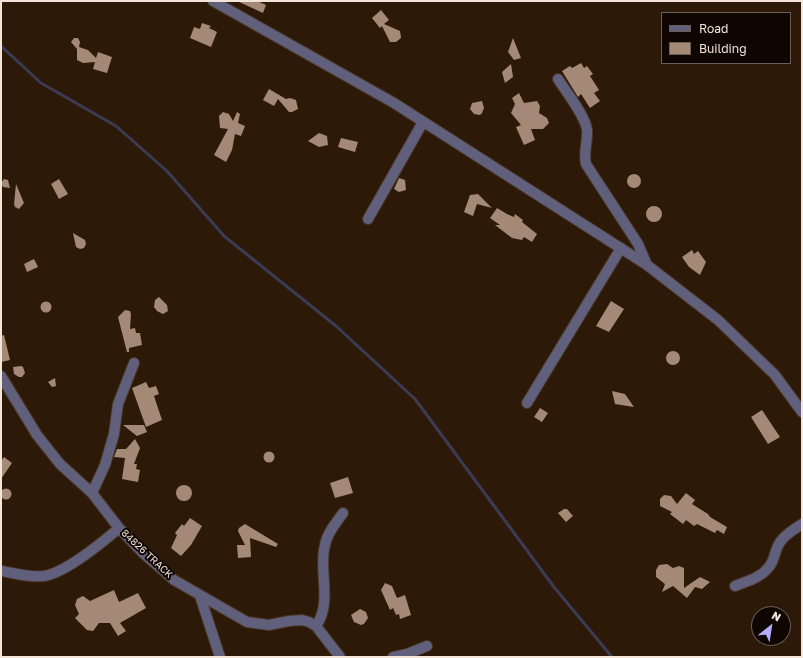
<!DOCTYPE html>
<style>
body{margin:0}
#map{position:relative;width:803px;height:658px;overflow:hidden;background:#2d1907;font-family:"Golos Text",sans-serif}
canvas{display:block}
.frame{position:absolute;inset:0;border:2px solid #f3e5da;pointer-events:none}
.legend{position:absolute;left:661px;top:12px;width:130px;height:52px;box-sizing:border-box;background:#0f0602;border:1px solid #6a5f58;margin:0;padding:5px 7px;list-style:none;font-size:12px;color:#f3e5da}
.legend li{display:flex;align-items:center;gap:8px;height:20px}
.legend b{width:20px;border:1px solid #6a5f58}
.north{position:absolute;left:751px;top:606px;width:40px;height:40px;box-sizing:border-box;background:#0f0602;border:1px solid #6a5f58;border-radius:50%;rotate:30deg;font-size:11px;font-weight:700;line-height:16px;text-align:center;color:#f3e5da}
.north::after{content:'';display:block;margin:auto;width:14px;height:18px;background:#b1adfa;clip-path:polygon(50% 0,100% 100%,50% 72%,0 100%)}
</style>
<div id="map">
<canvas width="803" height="658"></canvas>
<div class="frame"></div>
<ul class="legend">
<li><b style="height:5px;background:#605f7c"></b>Road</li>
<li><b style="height:11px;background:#a48976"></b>Building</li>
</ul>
<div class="north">N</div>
</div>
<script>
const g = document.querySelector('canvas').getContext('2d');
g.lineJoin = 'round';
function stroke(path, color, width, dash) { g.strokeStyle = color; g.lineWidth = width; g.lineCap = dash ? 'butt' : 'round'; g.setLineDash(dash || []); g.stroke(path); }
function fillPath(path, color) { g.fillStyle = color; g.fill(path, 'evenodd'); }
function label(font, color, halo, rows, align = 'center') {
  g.font = font + ' "Golos Text",sans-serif'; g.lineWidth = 4; g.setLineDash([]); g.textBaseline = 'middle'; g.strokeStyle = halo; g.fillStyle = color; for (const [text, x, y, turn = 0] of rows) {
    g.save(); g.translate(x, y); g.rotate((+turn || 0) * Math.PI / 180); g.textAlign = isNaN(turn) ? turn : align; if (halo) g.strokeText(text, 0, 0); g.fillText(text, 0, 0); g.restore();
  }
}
stroke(new Path2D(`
 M1,46L41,83L116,126L167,171L224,236L336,326L415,399L554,587L612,657`), '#3c3b54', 3);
fillPath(new Path2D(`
 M237,1H257L266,5L263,13Z
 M381,10L389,20L384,24L400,31L401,38L396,42H390L382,26L380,28L372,18Z
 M202,23L211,26L209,28L217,32L211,47L190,38L194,27L200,29Z
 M74,38H78L80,42L79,47L88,50L96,58L98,52L112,57L107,73L93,69L95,62L83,63L77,60V49L71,42Z
 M513,38L521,58L514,60L508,52Z
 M581,63L584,68L587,66L593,74L590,76L599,90L594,93L600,101L590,108L581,94L578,97L562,71L570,66L572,68Z
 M511,64L513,77L505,83L502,72Z
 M269,89L286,99L290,98L296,100L298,109L292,112H289L278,99L274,106L263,100Z
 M519,93L524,103L537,101L540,106L539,113L547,118L549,123L543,129H531L535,140L524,145L516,127L521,125L511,113L515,104L512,98Z
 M482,101L484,108L482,113L480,115L474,114L470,109L472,103Z
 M223,112L229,114L233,121L237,112L240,114L238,123L245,126L241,136L235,134L232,150L226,162L214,155L228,129L220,128L219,116Z
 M319,133L327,136L328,145L319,147L308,141Z
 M341,138L358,142L355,152L338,147Z
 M627 181a7 7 0 1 1 14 0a7 7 0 1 1-14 0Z
 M399,178L405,180L406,190L399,192L394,189Z
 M4,179L8,180L10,188L3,187L1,183Z
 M59,179L68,194L59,199L51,184Z
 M16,184L24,203L19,209L15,207L14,204Z
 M478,194L492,208L477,204L473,216L464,212L470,195Z
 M646 214a8 8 0 1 1 16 0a8 8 0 1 1-16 0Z
 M497,208L507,214L514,217L515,214L523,220L522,222L537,234L532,242L524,237L522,240L512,238L495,225H500L490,218Z
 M73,233L85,240L86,244L84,248L80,249L76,247Z
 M692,250L694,254L698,251L706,262L700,275L689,267L682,257Z
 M34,259L38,267L27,272L24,264Z
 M159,297L167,305L168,311L163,314L157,311L154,307L155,300Z
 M611,301L624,309L609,332L596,326Z
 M40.5 307a5.5 5.5 0 1 1 11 0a5.5 5.5 0 1 1-11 0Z
 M125,310L130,311L131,314L130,329L135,328L136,333H140L142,345L129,348V352H127L118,317Z
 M4,335L10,360L1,362V336Z
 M666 358a7 7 0 1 1 14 0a7 7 0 1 1-14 0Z
 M21,366L23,367L25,373L22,377H19L14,374L13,367Z
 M55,378L56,386L52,387L48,382Z
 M146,382L149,388L156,386L159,394L154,396L162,420L146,427L132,388Z
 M612,391L625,394L634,407L615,404Z
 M540,408L548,413L542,422L534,417Z
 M762,410L780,437L768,444L751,417Z
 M123,425H144L147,432L137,436Z
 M135,439L140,448L134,464H137L136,469L140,470L138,482L122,479L125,458L114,457L117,449H126Z
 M263.5 457a5.5 5.5 0 1 1 11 0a5.5 5.5 0 1 1-11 0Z
 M4,457L12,463L1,479V461Z
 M348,477L353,493L335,498L330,483Z
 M176 493a8 8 0 1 1 16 0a8 8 0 1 1-16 0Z
 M0.5 494a5.5 5.5 0 1 1 11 0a5.5 5.5 0 1 1-11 0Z
 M686,493L695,500L692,504L708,514L710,517L727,527L724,534L717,530L715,533L697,524L694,526L686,520L683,524L670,514L672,512L660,506V499L664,495L671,496L677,504Z
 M564,509H567L573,516L566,522L558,513Z
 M190,518L202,526L191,545L181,556L171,548L177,535L175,533L182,524L184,526Z
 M245,524L278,544L276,547L250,538L251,557L238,558L237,545H245L238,531L239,528Z
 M667,564L673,568L679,566L684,568V588L700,577L710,582L702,589L695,587L687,598L673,586L662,592L665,584L656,577V570L659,565Z
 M385,583L392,586L397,598L405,595L411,615L400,619L399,614L396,615L393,608L390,610L381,590Z
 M114,590L119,602L138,593L146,608L120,623L126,631L118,636L110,623H99L93,631L87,630L75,618L79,614L75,605L77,599L83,596L90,601Z
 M360,609L366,612L368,618L364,624L361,625L354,622L351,615Z`), '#a48976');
const minor = new Path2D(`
 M558,79C566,92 585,115 587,130C588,142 583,152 586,164L638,244L647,265
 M368,219L423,122
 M1,376L37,435L60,464L92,493L119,528L144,554L174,580L247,622L269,625L289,621L302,620L309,622L316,626L340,657
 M527,403L621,248
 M92,493L105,465L114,434L118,404L134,363
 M1,571C15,573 30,578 44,576C65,573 103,542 119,528
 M735,586C748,581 760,578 768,568C774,562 774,555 777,548C781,537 793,530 802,524
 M200,596L220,657
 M316,626C333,602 318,571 325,545C327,533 336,523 343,513
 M393,657L407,654L427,646`);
const tertiary = new Path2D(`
 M213,1L394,103L647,265L718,320L775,375L802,412`);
stroke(minor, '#493625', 12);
stroke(tertiary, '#493625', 12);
stroke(minor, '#605f7c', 10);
stroke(tertiary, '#605f7c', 10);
label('10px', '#f3e5da', '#0f0602', [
 ["84826 TRACK",147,554,43]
]);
</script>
